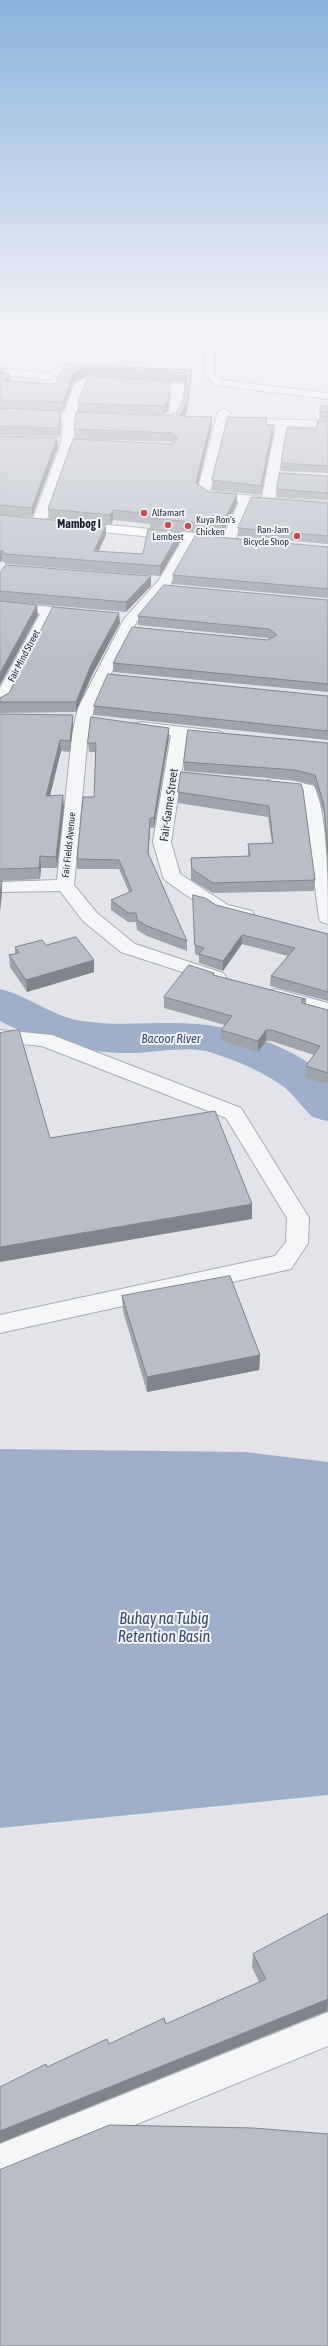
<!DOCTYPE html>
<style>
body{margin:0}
canvas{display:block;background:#e2e4ea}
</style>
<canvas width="328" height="2346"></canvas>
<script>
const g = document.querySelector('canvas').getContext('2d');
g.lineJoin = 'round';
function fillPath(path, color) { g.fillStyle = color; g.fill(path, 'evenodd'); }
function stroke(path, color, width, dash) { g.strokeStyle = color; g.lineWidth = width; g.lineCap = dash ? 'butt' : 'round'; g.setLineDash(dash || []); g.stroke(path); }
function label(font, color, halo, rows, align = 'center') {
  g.font = font + ' "Asap Condensed",sans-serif'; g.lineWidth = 4; g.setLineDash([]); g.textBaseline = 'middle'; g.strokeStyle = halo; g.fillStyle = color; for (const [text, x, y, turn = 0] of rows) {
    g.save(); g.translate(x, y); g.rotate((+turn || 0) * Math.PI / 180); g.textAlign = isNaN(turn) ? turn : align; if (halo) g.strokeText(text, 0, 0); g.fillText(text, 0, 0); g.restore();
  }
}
fillPath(new Path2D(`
 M0,1449L245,1452L328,1462V1795L0,1828Z`), '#9eafc9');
fillPath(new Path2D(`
 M0,989C29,996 51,1016 82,1021C120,1027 158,1021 197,1024C235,1026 300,1051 328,1077V1121C323,1120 318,1119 313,1117C309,1115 292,1093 284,1087C264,1072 237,1061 213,1053C189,1045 159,1052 134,1053C89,1054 41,1042 0,1021Z`), '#9eafc9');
const minor = new Path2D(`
 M204,335H214L215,373L222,380L326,393H328V399L215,385L205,374Z
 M0,369L50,373L55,376L50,379L0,375Z
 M88,377L182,383L184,385L182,409L176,421L144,422L142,420L144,418L168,416L172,388L89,383L86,385L76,413L106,415L112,418L106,421L75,420L73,443L46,522L44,525H34L32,522L61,443L63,419L0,416V410L64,413L75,383Z
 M224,409L230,412L210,491L262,497L276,425L237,423L231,420L233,418L328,421V427L287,426L275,498L328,502V510L251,503L233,544H223L221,541L239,502L209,500L197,492L218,412Z
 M191,533L198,537L170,585L137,621L94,708L88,735L74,885L97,913L135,944L223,973L226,977L223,981L216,983L121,952L83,921L60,891L0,892V882L57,880L72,735L78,708L124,619L159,580L184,537Z
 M0,602L80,610L87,614L80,618L53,616L8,703L5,706L0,708V688L40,614L0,610Z
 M140,722L217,731L223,733L225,736L223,739L217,741L187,737L171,842L180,874L228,905L252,911L254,915L252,919C225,926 187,895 166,881L163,877L153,842L171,735L134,730L132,727L134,724Z
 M273,779L294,781L314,786C328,812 328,891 328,924L321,922L319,918L304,800L301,793L267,788L265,784L267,780Z
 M276,989L328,1003V1015L269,999L266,995L269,991Z
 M0,1030L52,1035L241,1108L309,1218L308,1243L291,1269L0,1333V1315L275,1256L286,1242L287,1218L226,1118L42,1046L0,1042Z
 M328,2012V2046L0,2180V2144Z`);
const major = new Path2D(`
 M77,522L224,536L231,540L224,544L72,529L70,526L72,523Z`);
stroke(minor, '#a7abb4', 2);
stroke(major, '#a1a8b6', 2);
fillPath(minor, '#f5f6f8');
fillPath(major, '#fff');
fillPath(new Path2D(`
 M65,364L192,370L191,379L187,412L185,416L212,426L198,484L209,492L237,503L222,535L150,528V524L113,520L111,525L49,519L48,509L172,443L171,442L75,439L74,429L166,416L176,413L184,400L185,384L183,382L170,381V389L169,409L164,415L78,412V403L102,376H88L74,382L63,411H61V420L60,437L0,435V367L5,373L10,374V381L55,384Z
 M328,406V420L319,419L320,412Z
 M267,418V425H273V434L261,495L212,490V480Z
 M328,421V473L281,471V463L316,429Z
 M0,436L57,438L58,447L32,517L0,515L106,535L98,552L143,554L180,542L160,576L6,564L2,561L0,562Z
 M328,476V500L277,497V489Z
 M328,503V544L238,536V528Z
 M328,547V598L172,584L173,575Z
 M0,573L151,586L126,612L0,601Z
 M328,600V692L113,672V663L268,640L270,639L268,638L138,625V616Z
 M120,623L92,675L76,712L0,713V698L9,693Z
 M328,696V740L94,715V706Z
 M0,714L73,725L70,752L61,751L50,796L64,807L57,868H41L40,879L0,881Z
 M169,737L154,828H150L148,855L187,941V951L147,936L137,930L136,922H128L111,910V900L129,892L119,869H77V859L94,797L96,752H89L88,743Z
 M328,743V874L324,814L314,785L294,780L184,771V762Z
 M301,784L315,880L314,891L213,893L191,880V858L248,856V844L272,843L268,817L178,803V792Z
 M193,895L216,905L328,934V1001L270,986L271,976L288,956L242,944L223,971L199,963V956L195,954Z
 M46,945L94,972L27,992L10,967L9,955L15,954V947Z
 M214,975L306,999V1004L328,1010V1084L305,1078L306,1066L314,1055L271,1041H266L258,1052L221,1040V1030L225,1025L164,1008V997Z
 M122,1296L260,1355L259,1370L147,1392L123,1311Z
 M328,1914V2013L327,2011L47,2067L166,2024L259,1982L252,1967L253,1954Z`), '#9fa3ab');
fillPath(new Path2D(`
 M88,367V376L74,382L63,411V402L73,374Z
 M4,368L5,377L0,373Z
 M192,370L191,379L187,412L180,425V416Z
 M10,374V382L5,381Z
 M170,381V389L169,409L164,415V406Z
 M61,411V420L60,437L59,428Z
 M212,417V426L196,493V483Z
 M273,425V434L261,495V486Z
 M57,438L58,447L32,517V508Z
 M237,494V503L222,535V525Z
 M113,510V520L111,525L110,515Z
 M106,525V535L94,561V551Z
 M180,532V542L160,576V566Z
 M2,550V561L0,562V552Z
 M151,576V586L126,612V602Z
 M37,605L38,615L0,685V673Z
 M119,613L120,623L92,675L76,712V702L91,665Z
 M73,715V725L70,752V741Z
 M169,728V737L154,828V818Z
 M60,740L61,751L47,807L46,796Z
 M63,795L64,807L57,868L56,857Z
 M150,818V828L148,863V853Z
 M40,856L41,868L40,879L39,868Z
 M2,882V893L0,913V894Z
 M242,935V944L223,971V961Z
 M94,960V972L27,992L26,980Z
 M266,1030V1041L258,1052V1041Z
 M252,1204V1219L0,1262V1247Z
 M260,1355L259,1370L147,1392V1377Z
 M328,1999L327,2011L0,2143V2131Z`), '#82848b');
const building = new Path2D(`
 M65,364L192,370L187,402L180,416L212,417L196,483L209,492L237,494L222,525L150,518L151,514L113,510L110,515L48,509L73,439L171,444L178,439L171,433L74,429L76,412L166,416L176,413L184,400L186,376L183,373L88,367L73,374L63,402L0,400V373L10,374L5,381L55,384Z
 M0,367L4,368L0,373Z
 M89,376L170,381L169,399L164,406L78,403Z
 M321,406H328V412H320Z
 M0,408L61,411L59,428L0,426Z
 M228,417L267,418L266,425H273L261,486L212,480Z
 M318,421H328V466L281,463L287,428L316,429Z
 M0,436L57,438L32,508L0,505Z
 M280,473L328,476V493L277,489Z
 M252,497L328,503V536L238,528Z
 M0,515L106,525L94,551L143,554L148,529L180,532L160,566L5,554L2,550L0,552Z
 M196,535L328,547V589L173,575Z
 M6,565L151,576L126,602L0,591V573Z
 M164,585L328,600V684L113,663L132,627L268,640L277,635L269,629L138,616Z
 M0,601L37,605L0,673Z
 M53,607L119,613L91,665L76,702H0V698L9,693Z
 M108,674L328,696V731L94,706Z
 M0,714L73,715L70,741L60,740L46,796L63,795L56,857L40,856L39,868L0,869Z
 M91,717L169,728L154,818H150L148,853L187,941L147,926L137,920L136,913H128L111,900L132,891L119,860L77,859L83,797H94L96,743H88Z
 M188,730L328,743V854L324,805L315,775L295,770L184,762Z
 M181,772L301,784L303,790L315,880L213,883L192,869L191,858L250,856L248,844L273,843L269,806L178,792Z
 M0,881L2,882L0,894Z
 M193,895L205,898L216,905L328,934V992L271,976L295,948L242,935L223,961L199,954L204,948L195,945Z
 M76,937L94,960L26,980L9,955L19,953L15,947L42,940L46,945Z
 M189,965L214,973L213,975L306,999H302V1003L328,1010V1073L306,1066L320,1046L272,1030H266L258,1041L221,1030L232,1016L164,997Z
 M19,1030L50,1138L215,1111L252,1204L0,1247V1033Z
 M230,1276L260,1355L147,1377L122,1296Z
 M328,1914V1999L0,2131V2087L46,2064L47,2067L107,2039L109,2044L164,2018L166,2024L266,1979L253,1954Z
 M110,2125L253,2128L328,2134V2346H0V2170Z`);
fillPath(building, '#b9bdc7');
stroke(building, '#82848b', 1);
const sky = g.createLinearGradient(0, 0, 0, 664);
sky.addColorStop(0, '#8ab2dc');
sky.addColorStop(0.5, '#f2f3f6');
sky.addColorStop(1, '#f2f3f600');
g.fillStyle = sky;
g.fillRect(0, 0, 328, 664);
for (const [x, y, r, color] of [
 [144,513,4,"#cc4a54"],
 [168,525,4,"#cc4a54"],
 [188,526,4,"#cc4a54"],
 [297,536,4,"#cc4a54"]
]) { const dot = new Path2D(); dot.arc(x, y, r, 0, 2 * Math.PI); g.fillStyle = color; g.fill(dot); stroke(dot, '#f2f4f7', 1.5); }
label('10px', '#2a3142', '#f2f4f7', [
 ["Alfamart",152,513],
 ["Kuya Ron's",196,520],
 ["Chicken",196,532],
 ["Ran-Jam",289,530,"right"],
 ["Bicycle Shop",289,542,"right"],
 ["Lembest",168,537,"center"]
], 'left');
label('10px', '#2a3142', '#f2f4f7', [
 ["Fair Mind Street",24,656,-62],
 ["Fair Fields Avenue",69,845,-84]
]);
label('bold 12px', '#1c2233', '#f2f4f7', [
 ["Mambog I",79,524]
]);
label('12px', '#2a3142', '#f2f4f7', [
 ["Fair-Game Street",169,805,-82]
]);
label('italic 13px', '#354d75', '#f2f4f7', [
 ["Bacoor River",171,1039]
]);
label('italic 16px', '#354d75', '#f2f4f7', [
 ["Buhay na Tubig",164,1619],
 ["Retention Basin",164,1637]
]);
</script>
